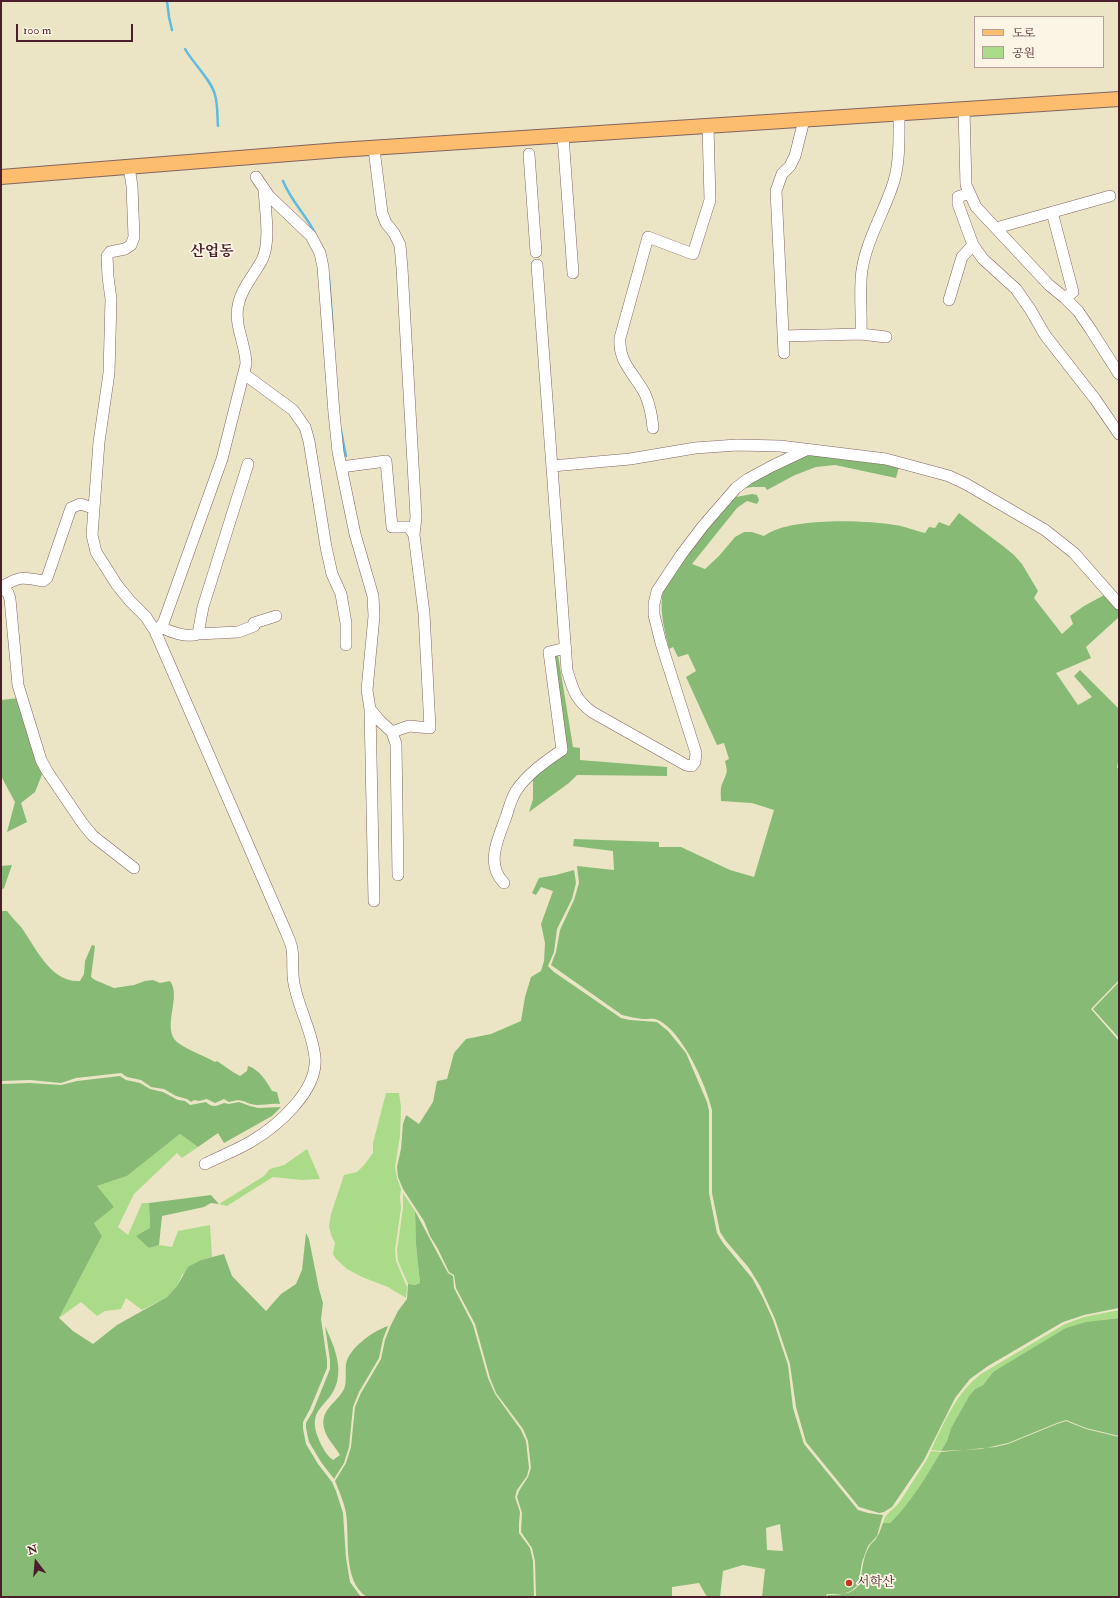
<!DOCTYPE html>
<meta charset="utf-8">
<style>
body{margin:0}
#map{position:relative;width:1120px;height:1598px;overflow:hidden;background:#ebe5c6;font-family:"IM FELL Double Pica","Noto Serif KR",serif}
canvas{display:block}
.frame{position:absolute;inset:0;border:2px solid #4a1f2b;pointer-events:none}
.legend{position:absolute;left:974px;top:16px;width:130px;height:52px;box-sizing:border-box;background:#fcf5e5;border:1px solid #b59f9b;margin:0;padding:5px 7px;list-style:none;font-size:12px;color:#4a1f2b}
.legend li{display:flex;align-items:center;gap:8px;height:20px}
.legend b{width:20px;border:1px solid #b59f9b}
.north{position:absolute;left:16px;top:1542px;width:40px;height:40px;-webkit-text-stroke:3px #fcf5e5;paint-order:stroke;rotate:344deg;font-size:11px;font-weight:700;line-height:16px;text-align:center;color:#4a1f2b}
.north::after{content:'';display:block;margin:auto;width:14px;height:18px;background:#4a1f2b;clip-path:polygon(50% 0,100% 100%,50% 72%,0 100%)}
.scale{position:absolute;left:16px;top:24px;width:117px;height:18px;box-sizing:border-box;border:2px solid #4a1f2b;border-top:0;padding-left:5px;font-size:12px;line-height:14px;white-space:nowrap;color:#4a1f2b;-webkit-text-stroke:3px #fcf5e5;paint-order:stroke}
</style>
<div id="map">
<canvas width="1120" height="1598"></canvas>
<div class="frame"></div>
<ul class="legend">
<li><b style="height:5px;background:#fcbd6f"></b>도로</li>
<li><b style="height:11px;background:#aadb89"></b>공원</li>
</ul>
<div class="north">N</div>
<div class="scale">100 m</div>
</div>
<script>
const g = document.querySelector('canvas').getContext('2d');
g.lineJoin = 'round';
function fillPath(path, color) { g.fillStyle = color; g.fill(path, 'evenodd'); }
function stroke(path, color, width, dash) { g.strokeStyle = color; g.lineWidth = width; g.lineCap = dash ? 'butt' : 'round'; g.setLineDash(dash || []); g.stroke(path); }
function label(font, color, halo, rows, align = 'center') {
  g.font = font + ' "IM FELL Double Pica","Noto Serif KR",serif'; g.lineWidth = 3.5; g.setLineDash([]); g.textBaseline = 'middle'; g.strokeStyle = halo; g.fillStyle = color; for (const [text, x, y, turn = 0] of rows) {
    g.save(); g.translate(x, y); g.rotate((+turn || 0) * Math.PI / 180); g.textAlign = isNaN(turn) ? turn : align; if (halo) g.strokeText(text, 0, 0); g.fillText(text, 0, 0); g.restore();
  }
}
fillPath(new Path2D(`
 M386,1093H399L401,1107L400,1136L395,1167L397,1178L401,1189L400,1198L401,1208L395,1250L396,1261L407,1287L406,1298L388,1287L362,1277L347,1269L336,1259L333,1254L335,1243L331,1235L329,1226L331,1214L344,1175L357,1172L364,1165L373,1153V1143Z
 M180,1134L198,1147L182,1158L177,1153L134,1194L118,1227L128,1235L142,1203H149L150,1229L148,1248L159,1245L172,1247L178,1231L210,1225L212,1257L201,1260L182,1275L177,1286L167,1297L142,1310L126,1298L121,1309L105,1311L97,1316L81,1302L59,1318L102,1236L94,1223L97,1186L127,1176Z
 M307,1149L320,1179L302,1180L273,1177L227,1206L219,1204L264,1176L270,1169L284,1165Z
 M403,1193L415,1211L416,1245L420,1283L415,1285L408,1284L398,1261L397,1250L403,1208Z
 M1119,1310V1318L1101,1320L1018,1358L993,1372L983,1385L975,1389L969,1396L951,1428L947,1441L941,1451L931,1450C944,1423 956,1393 981,1374L1065,1324L1084,1317Z
 M931,1451L941,1452C926,1476 911,1503 890,1523H883C886,1512 892,1511 899,1503L926,1461Z`), '#aadb89');
fillPath(new Path2D(`
 M817,454L859,459L899,467L896,478L835,465L816,467L795,475L767,490L765,487H752L740,489C761,476 793,457 817,454Z
 M752,494L757,495L759,500L757,504L747,501L737,508L692,564L705,569L719,556L735,537L744,532H752L764,536C789,517 865,520 895,525C905,526 915,531 925,533L929,527L935,528L939,522L949,526L959,513L1003,546L1014,555L1022,564L1038,591L1034,598L1062,634L1073,624L1070,616L1084,606L1106,594L1119,609V617L1086,647L1091,658L1056,673L1078,705L1092,697L1074,676L1080,670L1119,709V755L1117,768L1119,769V980L1091,1009L1119,1041V1308L1084,1315L1063,1322L988,1366L970,1379L955,1398L924,1460L896,1501L892,1507L884,1512L879,1513L859,1507L806,1442L796,1407L790,1364L775,1319L760,1286L749,1268L726,1241L720,1232L712,1193V1110C706,1085 683,1032 658,1020C655,1018 648,1019 643,1019C636,1018 629,1017 622,1015L551,965L556,952L560,930L574,900L579,883L577,866L614,870L613,851L573,846L574,839L659,842V847H681L730,870L754,877L774,810L752,803L721,801C721,796 720,789 722,784C727,772 728,774 725,761L729,759L724,743L717,745L686,677L696,671L688,654L678,657L673,647L669,649C665,633 660,613 662,597C664,579 714,519 727,501L736,497Z
 M558,655L573,747L580,748V760L667,767V776L577,775L569,783L529,812L533,799V776L564,752L553,656Z
 M19,698L43,772L35,792L21,803L27,822L7,832L15,802L1,776V700Z
 M12,865L4,888L1,890V866Z
 M574,870L576,883L572,899L557,929L554,952L548,966L554,972L621,1018L630,1020L657,1022L668,1031L686,1053L707,1102L709,1111V1193L717,1233L723,1243L752,1278L763,1298L773,1320L788,1365L793,1408L804,1444L858,1510L868,1513L883,1515L877,1536L868,1546L862,1562L858,1585L851,1591L843,1594H827L826,1597H762L765,1569L743,1565L723,1571L720,1597H707L699,1583L672,1587V1597H536L535,1561L532,1548L521,1532L522,1513L517,1497L519,1491L528,1477L531,1468L528,1441L523,1429L496,1393L490,1378L475,1324L456,1288L454,1275L449,1272L438,1249L430,1236L424,1221L403,1189L398,1177L397,1167L401,1149L403,1124L406,1115L419,1124L433,1102L437,1081L447,1079L454,1053L466,1039L491,1034L521,1021L525,997L531,977L541,971L544,961L545,943L541,924L553,891L541,887L536,895L532,893L539,878L556,875ZM780,1524L783,1551L767,1550L766,1528Z
 M1,911H7C11,916 16,922 21,927C36,947 50,983 80,981L84,974L85,961L92,945L95,946L91,977L95,980L114,988L134,985L145,981L153,980L160,983L170,981C182,997 161,1028 177,1042C189,1051 203,1055 215,1062L217,1061L233,1072L240,1076L247,1071L248,1066C259,1069 267,1082 272,1091L277,1092L280,1104C272,1103 264,1105 257,1105C243,1104 245,1097 229,1102L224,1099L215,1103L207,1099L199,1101L194,1100L191,1102L187,1099L176,1096L164,1089L151,1087L141,1080L127,1077L121,1073L76,1078L61,1083L30,1080L1,1081Z
 M1119,982V1038L1093,1009Z
 M120,1076L126,1080L140,1083L150,1089L163,1092L178,1100L185,1101L190,1105L206,1102C212,1108 217,1106 224,1103L229,1104L239,1102L250,1106L258,1108L281,1107L272,1116L224,1143L218,1133L198,1147L180,1134L127,1176L97,1186L114,1207L94,1223L102,1236L59,1318L73,1331L93,1344L117,1325L167,1297L177,1286L188,1267L201,1260L224,1254L232,1276L266,1311L281,1294L296,1284L302,1270L306,1233L309,1239L319,1289L323,1303L321,1319L327,1360V1368L310,1409L303,1422V1429L306,1444L318,1464L332,1482L336,1491L343,1513L346,1558L350,1582L361,1597H1V1084L30,1083L61,1085L77,1081Z
 M211,1195L219,1204L211,1203L204,1207L162,1216L159,1245L149,1248L136,1236L150,1228L149,1203Z
 M415,1211L448,1273L453,1276L454,1288L473,1325L488,1378L495,1394L521,1430L526,1441L529,1468L527,1476L517,1490L515,1497L520,1512L519,1523V1533L530,1548L533,1561L534,1597H367C342,1581 350,1538 346,1513C344,1502 339,1491 335,1481L346,1463L351,1447L355,1407L361,1393L381,1359L385,1340L390,1327L398,1311L407,1299L408,1284L415,1285L420,1283L416,1245Z
 M1119,1318V1436L1086,1428L1066,1420L1057,1423L1008,1443L981,1449L941,1451L947,1441L951,1428L969,1396L975,1389L983,1385L993,1372L1066,1328L1086,1322Z
 M325,1326C333,1344 342,1363 337,1382C330,1408 305,1407 319,1440C322,1447 327,1456 333,1460L340,1455C335,1446 326,1438 324,1428C320,1409 337,1403 344,1389C347,1382 345,1372 346,1364C349,1348 373,1331 388,1326L383,1339L379,1358L359,1392L353,1407L349,1447L344,1463L334,1479L321,1462L309,1442L306,1428V1423L313,1411L330,1369V1360Z
 M1066,1421L1086,1429L1119,1437V1597H828V1595C874,1595 854,1574 869,1547C871,1543 875,1541 877,1537C880,1533 881,1527 883,1523H890C911,1503 926,1476 941,1452L995,1447L1008,1444L1057,1424Z`), '#87bb75');
stroke(new Path2D(`
 M167,1L169,17L172,30
 M185,49C193,63 212,81 215,95C218,105 217,116 218,126
 M283,181C291,201 306,215 315,233
 M329,278L333,331
 M341,431L346,456`), '#60bbde', 2.5);
const minor = new Path2D(`
 M964,109L966,185L976,207L1049,285L1065,298L1078,311L1091,330L1119,374
 M563,136L573,273
 M374,149L382,213L386,223L394,233L400,245L402,268L416,517L414,535L424,613L430,728L409,726L392,732
 M529,154L536,252
 M129,167L132,186L134,237L131,245L125,249L110,252L107,256L108,277L111,299L109,373L99,442L92,535L96,552L117,585L130,601L146,617L155,631L286,932C288,937 291,943 292,949C294,962 291,975 295,988C300,1011 313,1034 315,1058C318,1091 277,1126 252,1141C237,1150 221,1156 205,1164
 M256,177L269,196L311,236L320,253L323,267L334,413L338,452L355,534L373,596L374,616L367,690L370,709L380,721L392,732L396,744L398,875
 M969,193L958,197V204L973,245L983,259L1016,289L1030,309L1045,335L1095,399L1119,434
 M1052,212L1073,292L1065,298
 M996,228L1110,196
 M537,265L567,670C573,690 575,699 592,712L686,765L692,766L695,762L696,753L661,643L654,615V604L657,591L681,555L703,526L736,488L748,479L772,466L806,450
 M949,300L962,257L973,245
 M861,334C862,315 859,289 862,270C867,238 885,211 894,181C900,160 899,136 899,114
 M783,336L861,334L886,337
 M784,353L776,191L782,174L790,166L795,156L804,120
 M244,374L293,410L305,427L309,441L326,547L332,574L341,594L346,623V645
 M653,428C652,416 650,405 645,394C635,374 618,363 620,338L648,237L693,254L710,200L708,127
 M552,466L630,459L695,448L737,445L780,446L886,459L949,476L966,484L1045,530L1074,553L1119,604
 M341,467L386,461L392,527H409L414,535
 M1,586L8,593L10,599L18,685L41,760L47,771L83,824L93,836L134,868
 M2,587C19,576 23,577 43,581L47,578L71,508L80,504L93,508
 M161,627C170,632 187,638 198,634L238,632L254,626V623L276,616
 M156,634L164,621L222,459L246,364C246,345 234,326 238,306C241,289 254,275 262,260C271,242 265,209 264,189
 M198,634L203,607L248,464
 M370,709L374,901
 M504,883C485,864 498,839 506,817C509,808 511,799 516,791C527,774 546,761 562,750L549,652L566,648`);
const major = new Path2D(`
 M1,177L339,150L1119,99`);
stroke(minor, '#826461', 12);
stroke(major, '#826461', 16);
stroke(minor, '#fff', 11);
stroke(major, '#fcbd6f', 14);
for (const [x, y, r, color] of [
 [849,1583,4,"#c8321e"]
]) { const dot = new Path2D(); dot.arc(x, y, r, 0, 2 * Math.PI); g.fillStyle = color; g.fill(dot); stroke(dot, '#fcf5e5', 1.5); }
label('13px', '#4a1f2b', '#fcf5e5', [
 ["서학산",857,1583]
], 'left');
label('bold 15px', '#4a1f2b', '#fcf5e5', [
 ["산업동",212,253]
]);
</script>
